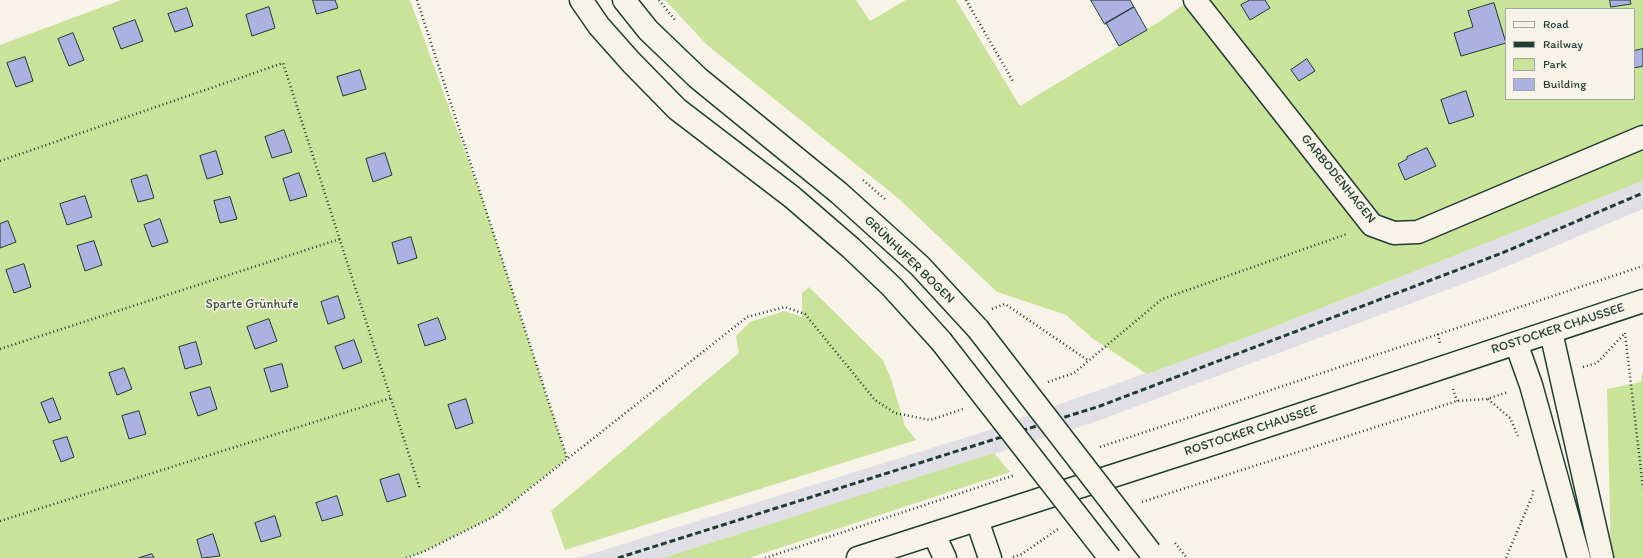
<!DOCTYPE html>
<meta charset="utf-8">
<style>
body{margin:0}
#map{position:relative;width:1643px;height:558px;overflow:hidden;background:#f7f3e8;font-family:Itim,sans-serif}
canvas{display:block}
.legend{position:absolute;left:1505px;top:8px;width:130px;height:92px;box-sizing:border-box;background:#f7f3e8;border:1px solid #a1aaa0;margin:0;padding:5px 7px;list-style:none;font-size:12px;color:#1f3d34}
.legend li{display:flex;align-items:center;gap:8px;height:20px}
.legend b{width:20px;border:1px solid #a1aaa0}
</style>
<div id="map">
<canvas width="1643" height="558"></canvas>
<ul class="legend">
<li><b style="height:5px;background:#f7f3e8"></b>Road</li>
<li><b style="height:5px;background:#1f3d34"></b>Railway</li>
<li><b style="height:11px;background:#c9e39a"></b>Park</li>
<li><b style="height:11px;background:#adb1e2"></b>Building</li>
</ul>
</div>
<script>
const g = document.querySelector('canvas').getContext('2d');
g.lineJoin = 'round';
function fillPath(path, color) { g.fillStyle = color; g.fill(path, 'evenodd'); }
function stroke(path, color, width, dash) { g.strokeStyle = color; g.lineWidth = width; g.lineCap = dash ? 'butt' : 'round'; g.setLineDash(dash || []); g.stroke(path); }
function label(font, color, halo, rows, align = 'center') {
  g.font = font + ' Itim,sans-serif'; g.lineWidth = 3; g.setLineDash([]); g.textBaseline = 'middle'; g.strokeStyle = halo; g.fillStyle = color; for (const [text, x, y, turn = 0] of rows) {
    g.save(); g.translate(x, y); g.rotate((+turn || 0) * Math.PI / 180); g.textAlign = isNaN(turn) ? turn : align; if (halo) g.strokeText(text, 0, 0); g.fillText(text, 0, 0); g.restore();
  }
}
fillPath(new Path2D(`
 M1643,181V209L1489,274L1095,422L663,558H578L977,434L1271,328Z`), '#e1dfe6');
fillPath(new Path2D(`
 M121,0H410L485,207L567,458L495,516L423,552L406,558H0V45Z
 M665,0H856L870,21L906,0H956L1020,106L1165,18L1189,0H1643V181L1271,328L1147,374L1092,338L1066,315L997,292L899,199L707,45ZM1506,9H1634V99H1506Z
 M809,287L883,360L891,379L905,426L916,440L565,550L551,511L739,353L736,336L750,322L784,311L802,317V293Z
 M1643,370V558H1611L1607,389L1641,382Z
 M994,453L1010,472L749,558H663Z`), '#c9e39a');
const building = new Path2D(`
 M313,0H335L338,8L317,14Z
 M1091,0H1130L1134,7L1105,24Z
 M1250,0H1265L1270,8L1250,20L1241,5Z
 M1610,0H1630L1631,4L1611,7Z
 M1494,3L1506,43L1461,56L1454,33L1473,27L1468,11Z
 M269,7L275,28L252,36L246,15Z
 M1134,7L1147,30L1119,46L1106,23Z
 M187,8L193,26L175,32L168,14Z
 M135,20L143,41L121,49L113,28Z
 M73,33L84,60L69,66L58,39Z
 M1643,49V66L1634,68V51Z
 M25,57L33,81L16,87L7,63Z
 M1307,59L1315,71L1299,81L1291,70Z
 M360,70L366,89L343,96L337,77Z
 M1466,91L1474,116L1449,124L1441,100Z
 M284,130L292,152L272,158L265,137Z
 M1427,148L1436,166L1405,180L1398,164L1407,159V157Z
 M216,151L223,174L207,179L200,156Z
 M385,153L392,175L373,182L366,159Z
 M299,173L307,196L290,201L283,179Z
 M147,175L154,198L138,202L131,180Z
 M85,196L92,217L67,225L60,204Z
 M230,197L237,219L220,223L214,201Z
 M160,219L168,242L152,247L144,225Z
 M8,221L16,242L0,248V224Z
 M411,237L417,258L398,264L392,243Z
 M94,241L102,265L85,271L77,246Z
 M24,264L31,287L14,293L6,270Z
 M338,296L345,318L328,324L321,302Z
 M438,318L446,339L425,346L418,325Z
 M269,319L277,341L255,349L247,327Z
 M354,340L362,362L343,369L335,347Z
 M196,342L202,364L185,369L179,347Z
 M282,364L288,387L271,392L264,369Z
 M124,368L132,389L117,395L109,373Z
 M210,387L217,409L198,416L190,393Z
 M53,398L61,419L49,423L41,403Z
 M466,399L473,423L456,429L448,405Z
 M139,411L146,434L129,439L122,416Z
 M67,437L74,457L61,462L53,441Z
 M399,474L406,496L387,502L380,480Z
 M337,496L343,515L322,521L316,503Z
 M275,516L281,536L261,542L255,523Z
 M213,534L220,556L202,558L197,540Z
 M152,554L154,558H139Z`);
fillPath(building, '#adb1e2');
stroke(building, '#1f3d34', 1);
const street = new Path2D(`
 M1195,0L1372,225L1394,233L1418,232L1643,137`);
const secondary = new Path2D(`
 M581,0L599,26L631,62L677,109L792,197L851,248L892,287L941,341
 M624,0L648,30L698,78L839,193L920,266L978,329
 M1551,332L1602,558
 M1516,343L1531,385L1579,558
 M977,520L990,558
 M934,534L945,558
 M858,558L1218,442L1643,301`);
stroke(street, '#1f3d34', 25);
stroke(secondary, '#1f3d34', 25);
stroke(new Path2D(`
 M417,0L567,458
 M659,0L675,20
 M966,0L1014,83
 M0,161L283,63L420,489
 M863,180L886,200
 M992,309L1005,304L1089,361
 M1625,333L1643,488
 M1438,334L1440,344
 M0,349L340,239
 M1583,367L1597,363L1625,333
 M1048,382L1074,373L1162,299L1347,234
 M1453,389L1457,401
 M1488,399L1510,418L1518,436
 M1100,447L1643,266
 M1142,502L1457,401L1487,399L1508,392
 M0,521L391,398
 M1175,543L1187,558
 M1013,557L1022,554L1058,529
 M406,558L423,552L495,516L747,317L785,307L805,314L875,400L895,413L930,420L963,409
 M765,558L1015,475
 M1506,558L1533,494V488`), '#1f3d34', 2.5, [1, 3]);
stroke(street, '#f7f3e8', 22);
stroke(secondary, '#f7f3e8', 22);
stroke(new Path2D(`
 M618,558L1100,406L1502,253L1643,193`), '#1f3d34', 3, [6, 3]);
const secondaryBridge = new Path2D(`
 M978,329L1150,552
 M941,341L1110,558`);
stroke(secondaryBridge, '#1f3d34', 25, []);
stroke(secondaryBridge, '#f7f3e8', 22);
label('13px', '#1f3d34', '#f7f3e8', [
 ["GARBODENHAGEN",1338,179,51],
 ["GRÜNHUFER BOGEN",909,260,44],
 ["ROSTOCKER CHAUSSEE",1558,329,-18],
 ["ROSTOCKER CHAUSSEE",1251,431,-18]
]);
label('13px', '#385643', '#f7f3e8', [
 ["Sparte Grünhufe",252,305]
]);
</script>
